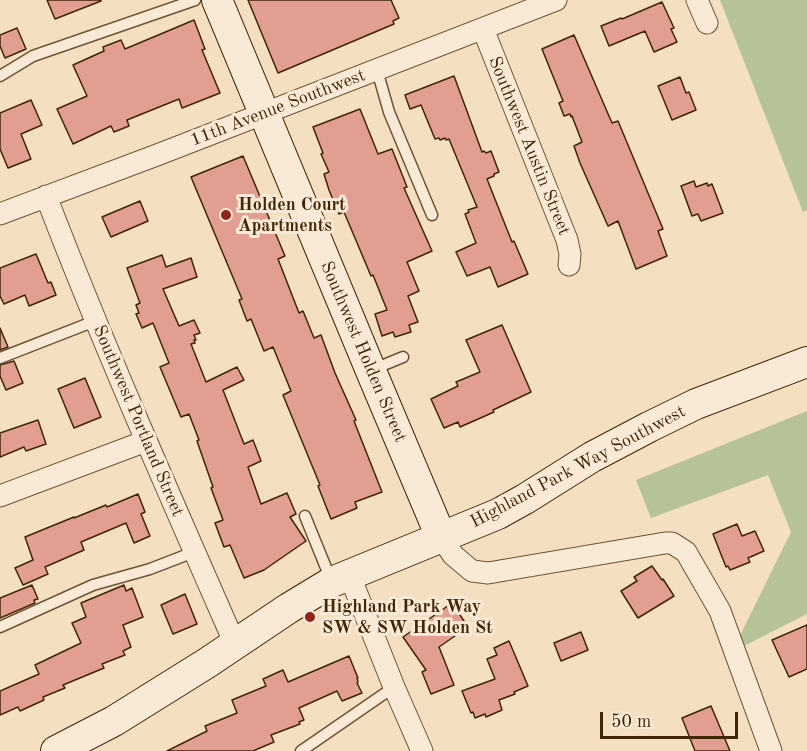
<!DOCTYPE html>
<style>
body{margin:0}
#map{position:relative;width:807px;height:751px;overflow:hidden;background:#f4dfc0;font-family:"Old Standard TT",serif}
canvas{display:block}
.scale{position:absolute;left:600px;top:712px;width:138px;height:27px;box-sizing:border-box;border:3px solid #402506;border-top:0;padding-left:8px;font-size:18px;line-height:21px;white-space:nowrap;color:#402506;-webkit-text-stroke:4px #f8ead6;paint-order:stroke}
</style>
<div id="map">
<canvas width="807" height="751"></canvas>
<div class="scale">50 m</div>
</div>
<script>
const g = document.querySelector('canvas').getContext('2d');
g.lineJoin = 'round';
function fillPath(path, color) { g.fillStyle = color; g.fill(path, 'evenodd'); }
function stroke(path, color, width, dash) { g.strokeStyle = color; g.lineWidth = width; g.lineCap = dash ? 'butt' : 'round'; g.setLineDash(dash || []); g.stroke(path); }
function label(font, color, halo, rows, align = 'center') {
  g.font = font + ' "Old Standard TT",serif'; g.lineWidth = 6; g.setLineDash([]); g.textBaseline = 'middle'; g.strokeStyle = halo; g.fillStyle = color; for (const [text, x, y, turn = 0] of rows) {
    g.save(); g.translate(x, y); g.rotate((+turn || 0) * Math.PI / 180); g.textAlign = isNaN(turn) ? turn : align; if (halo) g.strokeText(text, 0, 0); g.fillText(text, 0, 0); g.restore();
  }
}
fillPath(new Path2D(`
 M720,0H807V210L803,212Z
 M807,411V614L732,652L791,532L768,475L651,518L636,480Z`), '#b6c396');
const building = new Path2D(`
 M47,0H101V1L55,19Z
 M248,0H391L399,18L393,21L394,24L278,73Z
 M662,2L674,28L671,29L677,42L654,52L645,31L609,46L601,26L621,18L622,19Z
 M194,20L205,49L202,50L220,93L182,108L179,99L127,120L129,126L114,132L111,126L73,144L57,109L87,96L73,65L104,51L103,47L121,40L125,49Z
 M17,28L26,49L5,58L0,46V35Z
 M574,35L612,123L618,121L663,229L658,231L667,256L636,269L618,221L608,226L580,163L574,146L582,142L572,116L571,117L570,114L564,116L559,103L563,101L542,49Z
 M454,76L482,152L484,151L486,153L491,151L499,172L494,174V176L487,179L512,242L514,241L528,274L498,287L490,267L467,276L456,252L476,243L465,214L469,212L468,210L477,207L449,139L446,140L445,138L440,140L439,138L435,139L421,105L410,109L405,95Z
 M680,77L686,93L689,92L696,110L672,120L658,86Z
 M31,100L42,125L21,134L31,159L8,168L0,149V113Z
 M360,109L378,154L392,149L407,187L404,188L432,251L407,262L419,291L408,296L418,322L409,325L411,332L395,337L393,332L382,336L375,314L387,310L373,275L371,276L344,212L339,214L329,190L324,174L329,172L321,154L323,153L313,127Z
 M243,156L285,256L278,259L299,313L303,311L314,338L321,335L335,373L356,420L354,421L382,492L355,502L357,508L331,519L318,486L320,485L283,395L291,391L273,347L264,351L251,319L247,321L239,300L242,299L191,177Z
 M694,181L696,187L707,183L708,186L712,184L723,213L701,221L698,214L692,216L681,186Z
 M140,201L148,221L111,237L102,217Z
 M36,254L48,283L51,282L56,295L29,306L25,295L4,304L0,296V268Z
 M162,255L166,267L191,258L197,277L163,289L179,326L194,320L200,333L194,335L196,340H194L195,343L191,344L206,382L237,367L244,380L223,390L244,444L253,440L261,461L248,467L261,504L287,493L296,514L290,517L306,541L264,570L244,578L230,545L224,547L215,523L223,520L211,488L213,487L197,441L199,440L189,414L181,417L160,367L169,363L153,323L142,328L136,314L139,313L136,305L140,303L127,268Z
 M502,325L531,392L493,410L494,412L460,427L458,422L444,428L431,399L458,386L456,382L480,372L466,340Z
 M0,328L8,347L0,350Z
 M14,361L23,383L6,390L0,376V365Z
 M85,378L101,417L74,428L58,389Z
 M38,420L46,444L26,451L24,447L0,457V433Z
 M138,494L145,512L141,514L150,536L134,543L126,523L81,542L84,550L45,567L48,574L23,585L15,568L33,560L25,537L74,517V518L106,505L107,507Z
 M737,524L742,536L755,531L764,551L748,558L750,562L730,570L728,566L726,567L713,534Z
 M652,566L662,580L663,579L674,596L638,618L621,591L637,581L634,577Z
 M32,585L38,599L34,600L35,603L0,618V598Z
 M124,585L126,591L132,588L143,617L123,625L131,647L123,651L125,655L102,664L104,668L63,685L65,688L43,697L44,700L20,711L18,707L0,715V691L39,674L35,665L81,643L72,623L86,617L81,603Z
 M185,594L197,624L173,634L161,605Z
 M452,603L468,627L439,647L454,685L431,694L422,672L426,670L403,637Z
 M807,625V669L789,677L772,640Z
 M581,632L588,650L561,661L554,643Z
 M509,641L528,686L514,692L515,694L499,700L502,710L486,717L485,714L475,718L473,712L471,713L462,691L495,679L487,659L497,655L494,648Z
 M349,656L358,678H357L358,682L357,683L362,693L342,701L337,691L299,708L304,720L299,722L300,724L271,735L274,742L253,751H167L207,731L205,726L237,713L232,700L266,686L263,679L283,670L288,682Z
 M711,706L730,751H695L682,718Z`);
fillPath(building, '#e29f91');
stroke(building, '#402506', 1.5);
const lane = new Path2D(`
 M377,70L389,112L432,215
 M0,76L33,56L195,0
 M0,358L95,321
 M374,369L403,357
 M305,516L331,580
 M0,627L93,585L150,569L194,552
 M301,751L394,687`);
const street = new Path2D(`
 M697,0L707,23
 M483,29L567,240L570,254L569,265
 M46,196C104,347 170,496 235,644
 M0,214L157,155L556,0
 M0,496L146,441
 M441,537L453,555L472,571L488,573L665,543H672L686,552L720,611L771,751
 M349,574L394,687L422,751`);
const secondary = new Path2D(`
 M217,0L371,371L441,537
 M56,751L114,721L207,663L289,608L332,582L498,514L525,499L592,457L649,427L696,404L807,362`);
stroke(lane, '#6d5434', 13);
stroke(street, '#6d5434', 23);
stroke(secondary, '#402506', 32);
stroke(lane, '#f8ead6', 10);
stroke(street, '#f8ead6', 21);
stroke(secondary, '#f8ead6', 30);
for (const [x, y, r, color] of [
 [226,215,6,"#8f2418"],
 [310,617,6,"#8f2418"]
]) { const dot = new Path2D(); dot.arc(x, y, r, 0, 2 * Math.PI); g.fillStyle = color; g.fill(dot); stroke(dot, '#f8ead6', 2); }
label('18px', '#402506', '#f8ead6', [
 ["11th Avenue Southwest",278,108,-21],
 ["Southwest Austin Street",529,146,68],
 ["Southwest Holden Street",363,352,67],
 ["Southwest Portland Street",138,421,67],
 ["Highland Park Way Southwest",578,467,-28]
]);
label('bold 18px', '#402506', '#f8ead6', [
 ["Holden Court",238,205],
 ["Apartments",238,226],
 ["Highland Park Way",322,607],
 ["SW & SW Holden St",322,628]
], 'left');
</script>
